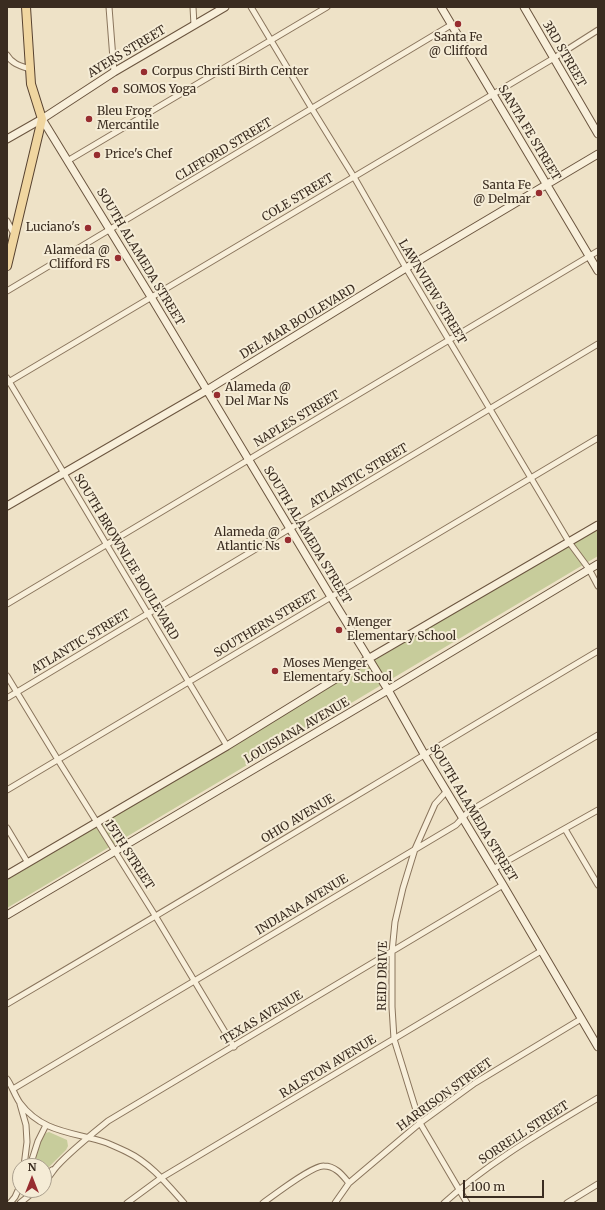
<!DOCTYPE html>
<style>
body{margin:0}
#map{position:relative;width:605px;height:1210px;overflow:hidden;background:#eee2c7;font-family:Merriweather,serif}
canvas{display:block}
.frame{position:absolute;inset:0;border:8px solid #3a2c20;pointer-events:none}
.north{position:absolute;left:12px;top:1158px;width:40px;height:40px;box-sizing:border-box;background:#f5ecd6;border:1px solid #aa9f8d;border-radius:50%;rotate:0deg;font-size:11px;font-weight:700;line-height:16px;text-align:center;color:#3a2c20}
.north::after{content:'';display:block;margin:auto;width:14px;height:18px;background:#972d30;clip-path:polygon(50% 0,100% 100%,50% 72%,0 100%)}
.scale{position:absolute;left:463px;top:1180px;width:81px;height:18px;box-sizing:border-box;border:2px solid #3a2c20;border-top:0;padding-left:5px;font-size:12px;line-height:14px;white-space:nowrap;color:#3a2c20;-webkit-text-stroke:3px #f5ecd6;paint-order:stroke}
</style>
<div id="map">
<canvas width="605" height="1210"></canvas>
<div class="frame"></div>
<div class="north">N</div>
<div class="scale">100 m</div>
</div>
<script>
const g = document.querySelector('canvas').getContext('2d');
g.lineJoin = 'round';
function fillPath(path, color) { g.fillStyle = color; g.fill(path, 'evenodd'); }
function stroke(path, color, width, dash) { g.strokeStyle = color; g.lineWidth = width; g.lineCap = dash ? 'butt' : 'round'; g.setLineDash(dash || []); g.stroke(path); }
function label(font, color, halo, rows, align = 'center') {
  g.font = font + ' Merriweather,serif'; g.lineWidth = 4; g.setLineDash([]); g.textBaseline = 'middle'; g.strokeStyle = halo; g.fillStyle = color; for (const [text, x, y, turn = 0] of rows) {
    g.save(); g.translate(x, y); g.rotate((+turn || 0) * Math.PI / 180); g.textAlign = isNaN(turn) ? turn : align; if (halo) g.strokeText(text, 0, 0); g.fillText(text, 0, 0); g.restore();
  }
}
fillPath(new Path2D(`
 M598,527V556L7,908V880Z
 M49,1132L67,1140L68,1146L66,1150L44,1172V1166H33C36,1155 38,1142 46,1133Z`), '#c7cc9b');
const street = new Path2D(`
 M109,7L114,72
 M193,7L194,25
 M251,7L312,109L354,177L406,268L569,542L589,569L598,586
 M7,55C12,64 21,66 30,69
 M69,160L327,7
 M7,221L14,234
 M7,291L451,25
 M7,378L227,746
 M7,383L554,58L598,30
 M7,604L598,251
 M7,676L58,760L156,917L234,1047
 M7,698L598,344
 M7,790L598,438
 M446,792L435,804L415,849L403,888L395,922L392,952V1007L394,1039L420,1123L467,1203
 M7,828L28,863
 M565,829L598,885
 M493,869L598,810
 M7,1004C205,888 401,768 598,651
 M7,1079C12,1086 15,1096 20,1103C43,1134 76,1132 107,1143C114,1146 121,1149 127,1152C150,1163 167,1184 184,1203
 M13,1089L456,825L468,812L598,735
 M20,1104L26,1125L27,1142L24,1166
 M30,1166L38,1141L46,1125
 M44,1176L52,1170
 M44,1182C50,1177 53,1170 58,1165C73,1149 91,1135 108,1121L503,885
 M10,1203L15,1197L20,1186
 M20,1203L36,1190
 M127,1203L161,1178L541,951
 M263,1203C274,1195 313,1165 324,1166C336,1166 343,1176 349,1183
 M335,1203L349,1183L420,1123L475,1083L581,1019
 M444,1203C490,1161 545,1130 598,1098
 M567,1203L598,1184`);
const secondary = new Path2D(`
 M441,7L598,271
 M524,7L598,134
 M42,119L151,297L331,597L388,690L424,754L503,885L598,1047
 M7,139L42,119L114,72L225,7
 M7,506L207,390L406,268L598,154
 M7,875L227,746L368,659L598,525
 M7,915L388,690L598,564`);
const primary = new Path2D(`
 M7,266L42,119L31,84L26,7`);
stroke(street, '#89745c', 7);
stroke(secondary, '#6b553f', 9);
stroke(primary, '#574230', 10);
stroke(street, '#f8efda', 5);
stroke(secondary, '#f8efda', 7);
stroke(primary, '#f0d6a0', 8);
for (const [x, y, r, color] of [
 [458,24,4,"#972d30"],
 [144,72,4,"#972d30"],
 [115,90,4,"#972d30"],
 [89,119,4,"#972d30"],
 [97,155,4,"#972d30"],
 [539,193,4,"#972d30"],
 [88,228,4,"#972d30"],
 [118,258,4,"#972d30"],
 [217,395,4,"#972d30"],
 [288,540,4,"#972d30"],
 [339,630,4,"#972d30"],
 [275,671,4,"#972d30"]
]) { const dot = new Path2D(); dot.arc(x, y, r, 0, 2 * Math.PI); g.fillStyle = color; g.fill(dot); stroke(dot, '#f5ecd6', 1.5); }
label('12px', '#3a2c20', '#f5ecd6', [
 ["Santa Fe",458,38,"center"],
 ["@ Clifford",458,52,"center"],
 ["Corpus Christi Birth Center",152,72],
 ["SOMOS Yoga",123,90],
 ["Bleu Frog",97,112],
 ["Mercantile",97,126],
 ["Price's Chef",105,155],
 ["Santa Fe",531,186,"right"],
 ["@ Delmar",531,200,"right"],
 ["Luciano's",80,228,"right"],
 ["Alameda @",110,251,"right"],
 ["Clifford FS",110,265,"right"],
 ["Alameda @",225,388],
 ["Del Mar Ns",225,402],
 ["Alameda @",280,533,"right"],
 ["Atlantic Ns",280,547,"right"],
 ["Menger",347,623],
 ["Elementary School",347,637],
 ["Moses Menger",283,664],
 ["Elementary School",283,678]
], 'left');
label('12px', '#3a2c20', '#f5ecd6', [
 ["AYERS STREET",127,52,-31],
 ["3RD STREET",564,54,60],
 ["SANTA FE STREET",529,133,59],
 ["CLIFFORD STREET",224,150,-31],
 ["COLE STREET",298,198,-31],
 ["SOUTH ALAMEDA STREET",140,257,59],
 ["LAWNVIEW STREET",432,292,59],
 ["DEL MAR BOULEVARD",298,322,-31],
 ["NAPLES STREET",297,419,-31],
 ["ATLANTIC STREET",359,476,-31],
 ["SOUTH ALAMEDA STREET",307,535,59],
 ["SOUTH BROWNLEE BOULEVARD",126,557,59],
 ["SOUTHERN STREET",266,624,-31],
 ["ATLANTIC STREET",81,642,-31],
 ["LOUISIANA AVENUE",297,731,-30],
 ["SOUTH ALAMEDA STREET",473,813,59],
 ["OHIO AVENUE",298,819,-31],
 ["15TH STREET",129,855,57],
 ["INDIANA AVENUE",302,905,-31],
 ["REID DRIVE",383,976,-89],
 ["TEXAS AVENUE",262,1018,-31],
 ["RALSTON AVENUE",328,1067,-31],
 ["HARRISON STREET",445,1095,-36],
 ["SORRELL STREET",524,1133,-33]
]);
</script>
